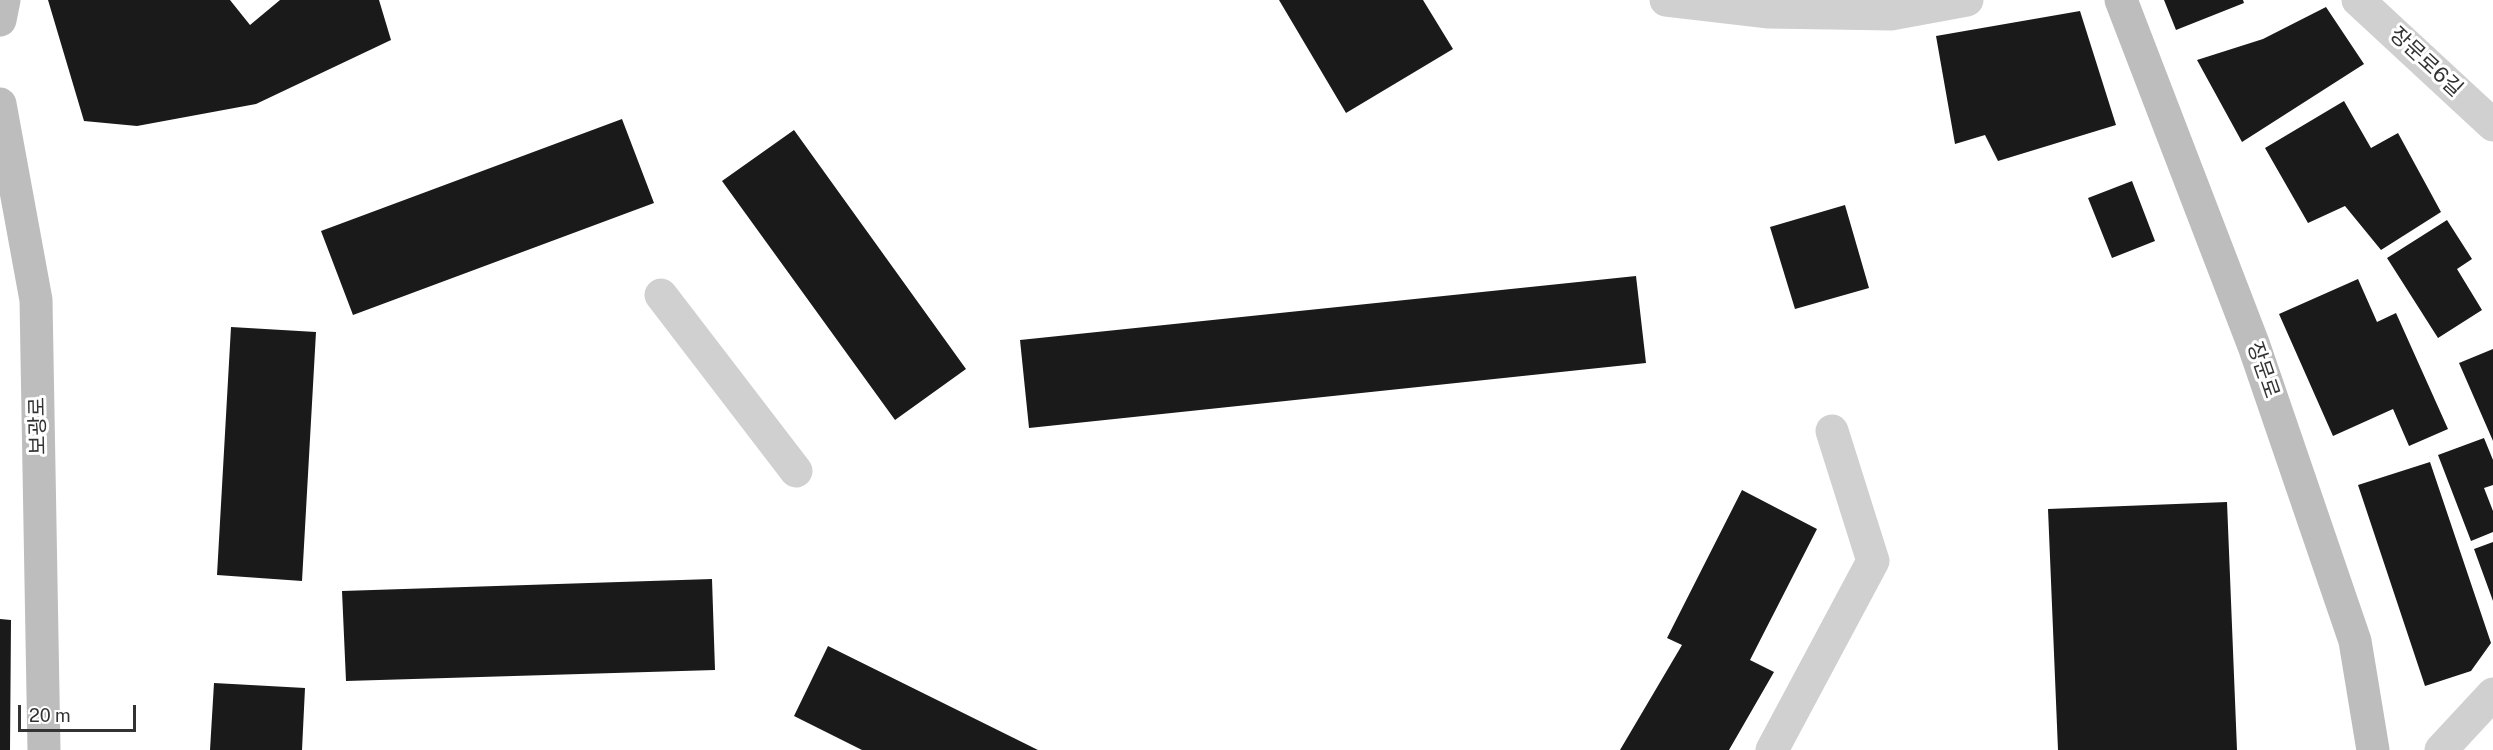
<!DOCTYPE html>
<meta charset="utf-8">
<style>
body{margin:0}
#map{position:relative;width:2493px;height:750px;overflow:hidden;background:#fff;font-family:"Public Sans",sans-serif}
canvas{display:block}
.scale{position:absolute;left:18px;top:705px;width:118px;height:27px;box-sizing:border-box;border:3px solid #333;border-top:0;padding-left:8px;font-size:18px;line-height:21px;white-space:nowrap;color:#333;-webkit-text-stroke:4px #fff;paint-order:stroke}
</style>
<div id="map">
<canvas width="2493" height="750"></canvas>
<div class="scale">20 m</div>
</div>
<script>
const g = document.querySelector('canvas').getContext('2d');
g.lineJoin = 'round';
function fillPath(path, color) { g.fillStyle = color; g.fill(path, 'evenodd'); }
function stroke(path, color, width, dash) { g.strokeStyle = color; g.lineWidth = width; g.lineCap = dash ? 'butt' : 'round'; g.setLineDash(dash || []); g.stroke(path); }
function label(font, color, halo, rows, align = 'center') {
  g.font = font + ' "Public Sans","Noto Sans KR",sans-serif'; g.lineWidth = 6; g.setLineDash([]); g.textBaseline = 'middle'; g.strokeStyle = halo; g.fillStyle = color; for (const [text, x, y, turn = 0] of rows) {
    g.save(); g.translate(x, y); g.rotate((+turn || 0) * Math.PI / 180); g.textAlign = isNaN(turn) ? turn : align; if (halo) g.strokeText(text, 0, 0); g.fillText(text, 0, 0); g.restore();
  }
}
fillPath(new Path2D(`
 M48,0H230L250,25L280,0H379L391,40L256,104L137,126L84,121Z
 M1279,0H1423L1453,49L1346,113Z
 M2164,0H2243L2244,3L2176,30Z
 M2326,7L2364,64L2242,142L2197,60L2263,39Z
 M2080,11L2116,125L1998,161L1985,135L1955,144L1936,36Z
 M2344,101L2371,148L2398,133L2441,212L2381,250L2345,206L2308,223L2265,148Z
 M622,119L654,203L353,315L321,231Z
 M794,130L966,369L895,420L722,181Z
 M2132,181L2155,241L2112,258L2088,198Z
 M1845,205L1869,288L1795,309L1770,227Z
 M2447,220L2472,259L2457,269L2482,310L2438,338L2387,258Z
 M1636,276L1646,363L1029,428L1020,340Z
 M2358,279L2377,322L2396,313L2448,429L2409,446L2393,409L2333,436L2279,314Z
 M231,327L316,332L302,581L217,575Z
 M2493,349V441L2459,363Z
 M2484,438L2493,460V485L2484,488L2493,511V532L2471,541L2438,455Z
 M2430,462L2491,643L2471,671L2425,686L2358,485Z
 M1742,490L1817,529L1750,660L1774,672L1729,750H1620L1682,645L1667,638Z
 M2227,502L2237,750H2058L2048,509Z
 M2493,542V601L2474,549Z
 M712,579L715,670L346,681L342,591Z
 M0,619L11,620L10,750H0Z
 M828,646L1038,750H862L794,716Z
 M214,683L305,688L302,750H210Z`), '#1a1a1a');
stroke(new Path2D(`
 M1666,0L1769,12
 M1765,0L1769,12L1891,14L1967,0
 M2358,0L2493,125
 M661,295L796,471
 M1772,750L1873,561L1832,431
 M2441,750L2493,694`), '#d0d0d0', 33);
stroke(new Path2D(`
 M2121,0L2254,346L2355,641L2373,750
 M0,20L4,0
 M0,104L36,300L44,750`), '#bdbdbd', 33);
label('21px', '#333', '#fff', [
 ["장문로6길",2426,62,43],
 ["장문로",2263,370,71],
 ["보광로",38,426,-91]
]);
</script>
